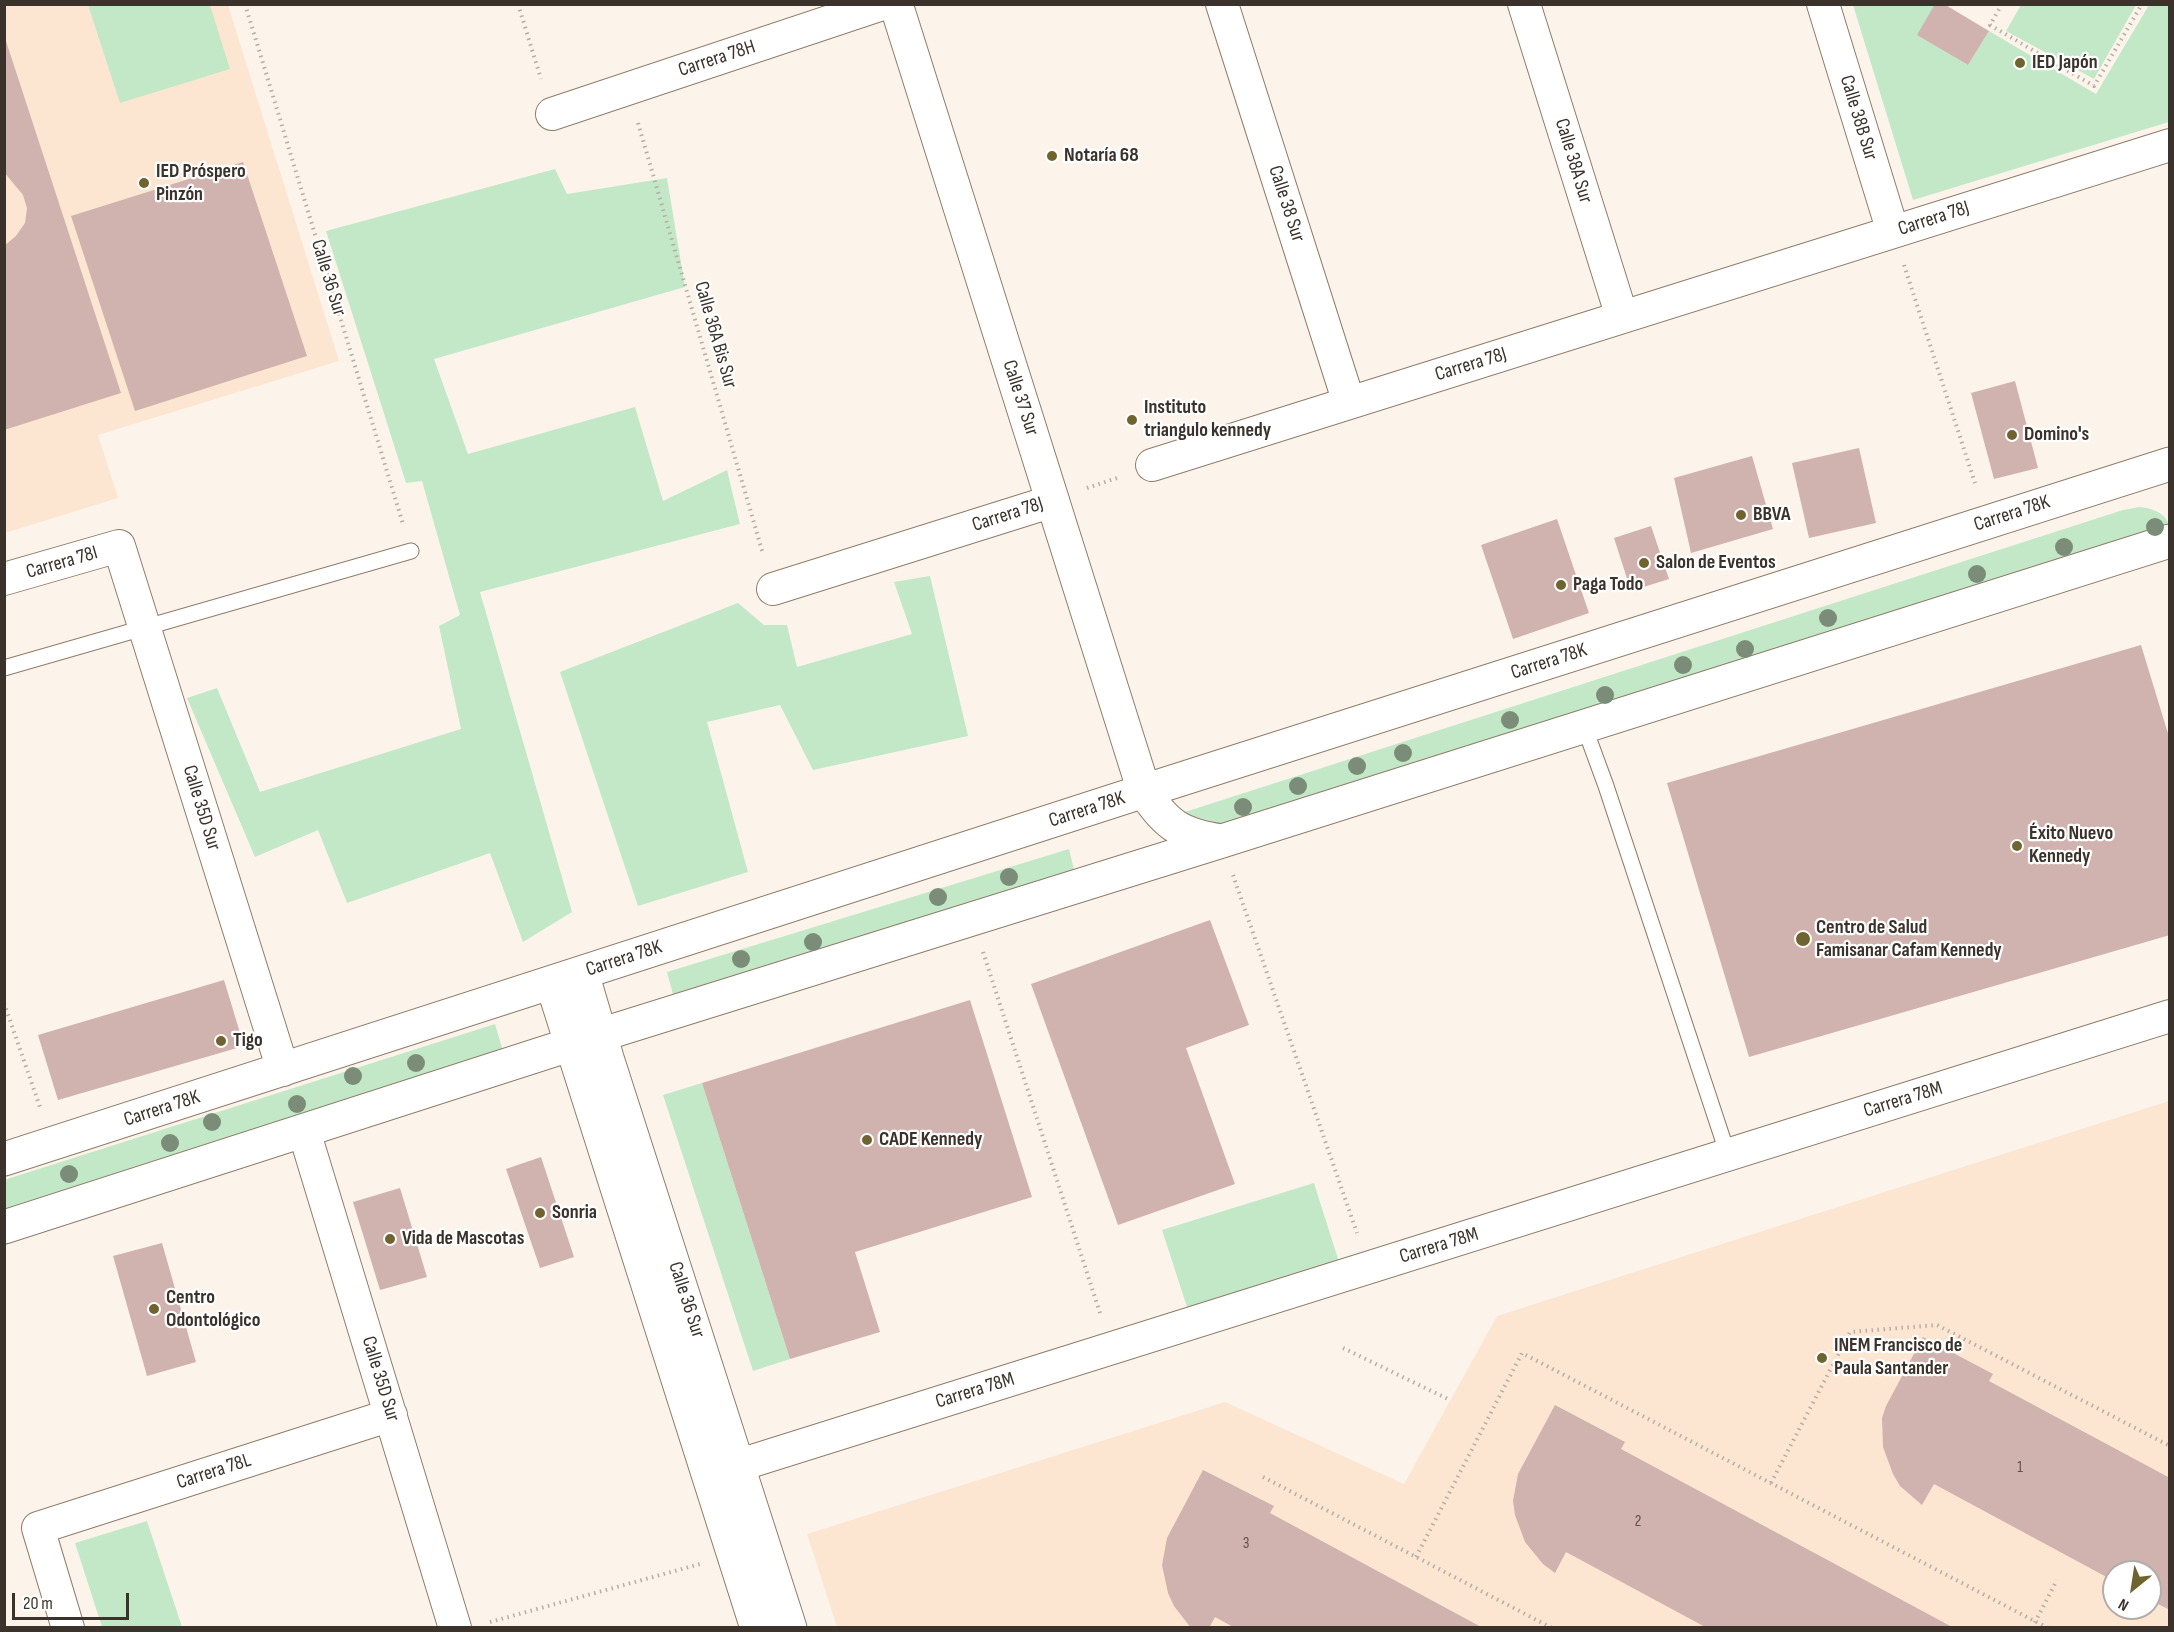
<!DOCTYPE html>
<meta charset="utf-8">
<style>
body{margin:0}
#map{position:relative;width:2174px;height:1632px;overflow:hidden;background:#fcf4eb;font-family:"Sofia Sans Condensed",sans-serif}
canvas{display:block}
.frame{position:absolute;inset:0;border:6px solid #3b332b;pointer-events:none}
.north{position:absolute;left:2102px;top:1560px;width:60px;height:60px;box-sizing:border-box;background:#fff;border:2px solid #b1adaa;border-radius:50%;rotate:210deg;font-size:16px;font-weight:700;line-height:24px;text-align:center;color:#3b332b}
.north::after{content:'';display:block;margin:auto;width:21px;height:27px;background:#6f6330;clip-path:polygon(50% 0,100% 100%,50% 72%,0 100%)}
.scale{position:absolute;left:12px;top:1593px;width:117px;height:27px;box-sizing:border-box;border:3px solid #3b332b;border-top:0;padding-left:8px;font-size:18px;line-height:21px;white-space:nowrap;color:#3b332b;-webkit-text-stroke:4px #fff;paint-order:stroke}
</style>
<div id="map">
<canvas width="2174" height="1632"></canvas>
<div class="frame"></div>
<div class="north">N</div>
<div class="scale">20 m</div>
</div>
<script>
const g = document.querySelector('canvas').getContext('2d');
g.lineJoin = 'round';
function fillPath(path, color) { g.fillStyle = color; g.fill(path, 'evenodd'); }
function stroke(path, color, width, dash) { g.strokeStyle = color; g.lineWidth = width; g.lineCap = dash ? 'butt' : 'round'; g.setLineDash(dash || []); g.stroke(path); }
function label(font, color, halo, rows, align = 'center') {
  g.font = font + ' "Sofia Sans Condensed",sans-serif'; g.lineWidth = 4.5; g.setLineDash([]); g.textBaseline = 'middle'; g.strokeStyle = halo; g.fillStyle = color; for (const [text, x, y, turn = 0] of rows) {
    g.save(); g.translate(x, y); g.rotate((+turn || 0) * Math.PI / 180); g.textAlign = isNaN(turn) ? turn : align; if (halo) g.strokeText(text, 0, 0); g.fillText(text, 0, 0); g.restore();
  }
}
fillPath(new Path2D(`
 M5,5H228L339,361L98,435L118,498L5,533Z
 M2169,1101V1627H837L807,1534L1225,1402L1404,1484L1497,1316ZM2114,1572H2150V1608H2114Z`), '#fce6d1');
fillPath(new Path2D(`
 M88,5H210L230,69L120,103Z
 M1853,5H1935L1918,35L1968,65L1989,31L2096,94L2149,5H2169V122L1913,200Z
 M2021,5V4L2136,5L2094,79L2006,31Z
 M555,169L567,194L667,178L685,287L434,359L468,454L635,407L663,501L727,470L740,524L480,592L572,912L523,942L490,853L347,903L318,830L255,857L187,698L217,688L260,792L461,729L439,626L460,615L422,481L406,483L326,231Z
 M2139,507C2152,508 2170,514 2169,530L1227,826L1182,813L2123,510Z
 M930,576L968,736L813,770L780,705L707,722L748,872L638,906L560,672L738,603L764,625H787L797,667L912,634L894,582Z
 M1069,849L1075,874L674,998L667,972Z
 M495,1024L503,1051L5,1209L4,1180Z
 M702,1083L790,1359L753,1371L663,1095Z
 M1314,1183L1339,1262L1188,1310L1162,1230Z
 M147,1521L182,1627H102L75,1543Z`), '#c2e8c7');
fillPath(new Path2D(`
 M1935,4H1944L1989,31L1968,65L1917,35Z
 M5,38L121,393L4,430V246L16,236L25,223L27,208L23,195L4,172Z
 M243,162L307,356L135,411L71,216Z
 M2015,381L2038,468L1994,479L1971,393Z
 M1859,448L1876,523L1809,538L1792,463Z
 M1752,456L1773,529L1691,553L1674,478Z
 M1557,519L1589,613L1513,639L1481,545Z
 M1651,526L1669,579L1631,591L1614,538Z
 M2141,645L2170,740V935L1749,1057L1667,783Z
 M1210,920L1249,1025L1186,1048L1235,1184L1118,1225L1031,984Z
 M224,980L244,1046L58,1100L38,1035Z
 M970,1000L1032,1197L855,1252L880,1332L790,1359L702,1083Z
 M541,1157L574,1257L540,1268L506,1169Z
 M400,1188L427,1277L380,1290L353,1202Z
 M162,1243L196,1362L147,1376L113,1256Z
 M1923,1337L1993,1374L1989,1381L2170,1478V1610L2150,1600V1572H2114V1581L1934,1484L1922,1505L1900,1486L1893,1474L1883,1447L1882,1418L1886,1406Z
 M1555,1405L1625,1442L1621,1449L1954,1628H1707L1566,1552L1555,1573L1543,1564L1525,1542L1515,1515L1513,1501L1518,1474Z
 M1203,1470L1274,1506L1270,1513L1483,1628H1235L1215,1617L1209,1628H1191L1174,1606L1168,1593L1162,1565L1167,1538Z`), '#d0b2ae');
const lane = new Path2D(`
 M4,668L411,551
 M1584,726L1606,786L1728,1155`);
const street = new Path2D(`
 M1222,4L1349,403
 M1524,4L1622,317
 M1823,4L1893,232
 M552,114L882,4
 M1152,465L2170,145
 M4,579L119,546L283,1070
 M773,589L1053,501
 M304,1131L455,1628
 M714,1473L2170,1016
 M68,1628L38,1528L391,1415`);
const secondary = new Path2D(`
 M896,4L1144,791C1166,825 1181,835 1222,841
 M582,973L607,1058L790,1628
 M552,983L757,1628
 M4,1159L1144,791L2170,464
 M4,1227L600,1035L1222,841L2170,541`);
stroke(lane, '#8f7c69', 17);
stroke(street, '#8f7c69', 34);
stroke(secondary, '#8f7c69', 35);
stroke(new Path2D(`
 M245,4L403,524
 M518,4L541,79
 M2002,4L1990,25L2094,86L2142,4
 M638,123L763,554
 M1904,265L1976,486
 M1087,488L1120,477
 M1233,875L1357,1233
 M983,952L1101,1316
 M4,1003L41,1110
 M1343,1348L1450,1400
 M1263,1477L1552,1628
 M1771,1483L1850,1332L1937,1325L2170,1446
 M1416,1557L1522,1353L2048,1628
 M490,1622L700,1564
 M2032,1628L2057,1580`), '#b6aea5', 4, [1.5, 4.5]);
stroke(lane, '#fff', 15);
stroke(street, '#fff', 32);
stroke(secondary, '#fff', 33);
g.fillStyle = '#7b8d78';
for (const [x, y] of [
 [2155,527],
 [2064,547],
 [1977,574],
 [1828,618],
 [1745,649],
 [1683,665],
 [1605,695],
 [1510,720],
 [1403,753],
 [1357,766],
 [1298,786],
 [1243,807],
 [1009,877],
 [938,897],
 [813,942],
 [741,959],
 [416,1063],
 [353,1076],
 [297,1104],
 [212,1122],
 [170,1143],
 [69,1174]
]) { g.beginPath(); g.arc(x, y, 9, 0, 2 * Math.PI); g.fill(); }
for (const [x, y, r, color] of [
 [2020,63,6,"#6f6330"],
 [1052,156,6,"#6f6330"],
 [144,183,6,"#6f6330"],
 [1132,420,6,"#6f6330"],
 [2012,435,6,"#6f6330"],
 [1741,515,6,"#6f6330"],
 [1644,563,6,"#6f6330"],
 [1561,585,6,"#6f6330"],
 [2017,846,6,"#6f6330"],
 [1803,939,8,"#6f6330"],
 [221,1041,6,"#6f6330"],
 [867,1140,6,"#6f6330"],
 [540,1213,6,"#6f6330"],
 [390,1239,6,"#6f6330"],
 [154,1309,6,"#6f6330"],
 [1822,1358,6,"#6f6330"]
]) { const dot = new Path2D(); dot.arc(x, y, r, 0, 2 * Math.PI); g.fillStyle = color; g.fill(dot); stroke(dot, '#fff', 2); }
label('16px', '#60534c', null, [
 ["1",2020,1468],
 ["2",1638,1522],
 ["3",1246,1544]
]);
label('20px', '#3b332b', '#fff', [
 ["Carrera 78H",717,59,-18],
 ["Calle 38B Sur",1858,118,73],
 ["Calle 38A Sur",1573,161,73],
 ["Calle 38 Sur",1286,204,72],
 ["Carrera 78J",1934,219,-18],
 ["Calle 36 Sur",328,278,73],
 ["Calle 36A Bis Sur",715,335,74],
 ["Carrera 78J",1471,365,-17],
 ["Calle 37 Sur",1020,398,72],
 ["Carrera 78K",2012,514,-18],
 ["Carrera 78J",1008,515,-18],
 ["Carrera 78I",62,563,-16],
 ["Carrera 78K",1549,662,-18],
 ["Calle 35D Sur",201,808,73],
 ["Carrera 78K",1087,810,-18],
 ["Carrera 78K",624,959,-18],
 ["Carrera 78M",1903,1100,-17],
 ["Carrera 78K",162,1109,-18],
 ["Carrera 78M",1439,1246,-17],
 ["Calle 36 Sur",686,1300,72],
 ["Calle 35D Sur",380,1379,73],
 ["Carrera 78M",975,1391,-17],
 ["Carrera 78L",214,1472,-18]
]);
label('bold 20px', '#3b332b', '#fff', [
 ["IED Japón",2032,63],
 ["Notaría 68",1064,156],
 ["IED Próspero",156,172],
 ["Pinzón",156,195],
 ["Instituto",1144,408],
 ["triangulo kennedy",1144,431],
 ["Domino's",2024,435],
 ["BBVA",1753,515],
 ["Salon de Eventos",1656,563],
 ["Paga Todo",1573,585],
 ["Éxito Nuevo",2029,834],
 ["Kennedy",2029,857],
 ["Centro de Salud",1816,928],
 ["Famisanar Cafam Kennedy",1816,951],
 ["Tigo",233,1041],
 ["CADE Kennedy",879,1140],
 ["Sonria",552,1213],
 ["Vida de Mascotas",402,1239],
 ["Centro",166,1298],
 ["Odontológico",166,1321],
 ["INEM Francisco de",1834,1346],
 ["Paula Santander",1834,1369]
], 'left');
</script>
